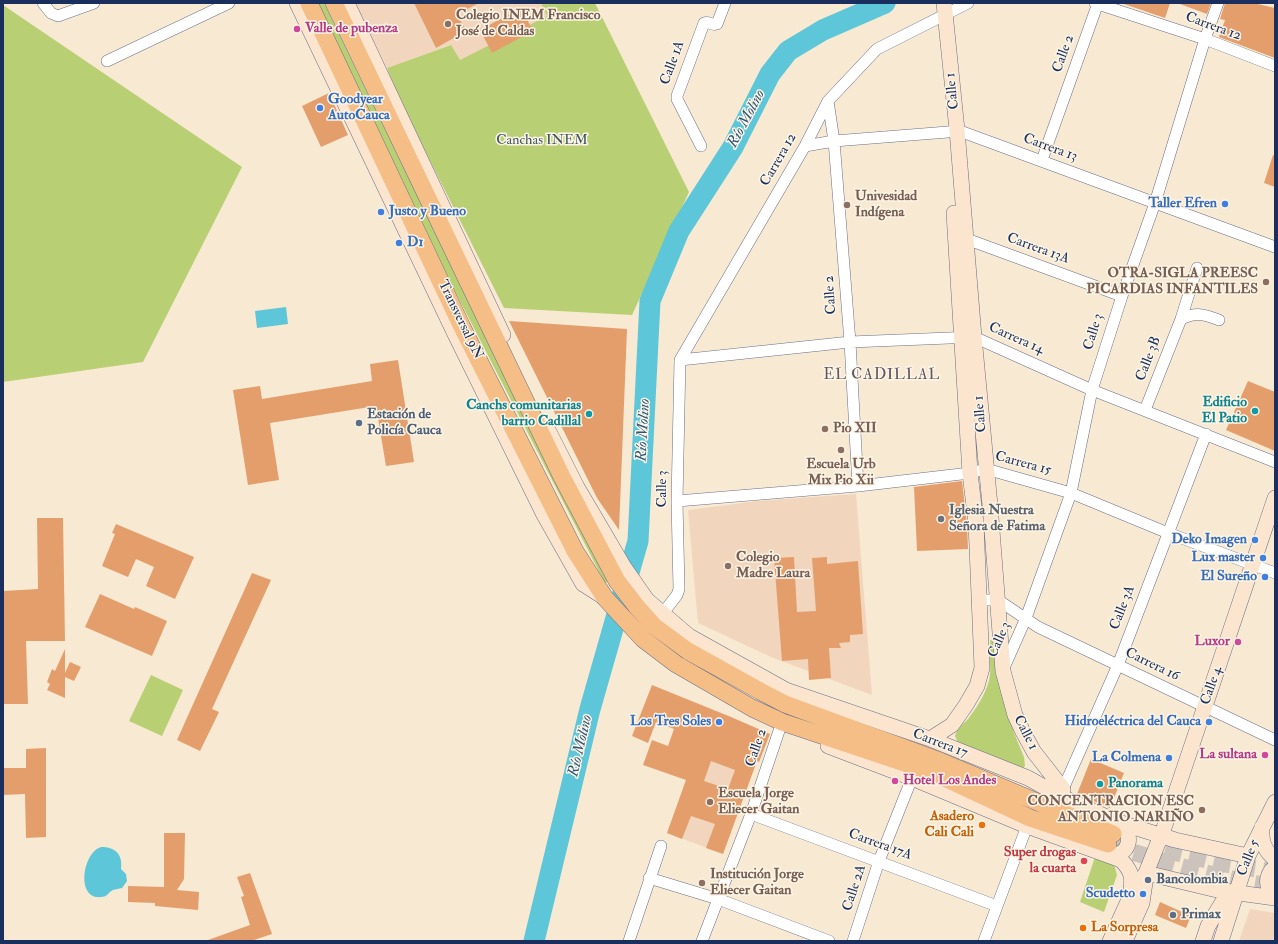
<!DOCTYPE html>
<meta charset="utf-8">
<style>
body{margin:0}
#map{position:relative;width:1278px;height:944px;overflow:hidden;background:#f8e9d3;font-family:"IM FELL Double Pica",serif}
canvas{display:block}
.frame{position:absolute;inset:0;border:4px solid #1b2f5e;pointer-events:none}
</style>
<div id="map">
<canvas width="1278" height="944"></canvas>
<div class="frame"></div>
</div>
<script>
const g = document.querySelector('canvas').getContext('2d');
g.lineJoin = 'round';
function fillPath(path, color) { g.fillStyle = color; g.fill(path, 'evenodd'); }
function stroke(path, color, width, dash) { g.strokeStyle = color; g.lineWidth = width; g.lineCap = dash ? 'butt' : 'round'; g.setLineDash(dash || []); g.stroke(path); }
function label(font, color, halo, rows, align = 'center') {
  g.font = font + ' "IM FELL Double Pica",serif'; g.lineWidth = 3; g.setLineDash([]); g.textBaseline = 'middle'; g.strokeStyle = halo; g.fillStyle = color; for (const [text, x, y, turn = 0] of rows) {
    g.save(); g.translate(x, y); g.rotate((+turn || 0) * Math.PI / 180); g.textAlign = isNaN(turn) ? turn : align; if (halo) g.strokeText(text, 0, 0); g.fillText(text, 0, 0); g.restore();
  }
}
fillPath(new Path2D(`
 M355,3H571L460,61L450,45L387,68Z
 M856,494L872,695L771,657L698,623L688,510L758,501Z
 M697,750L753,771L723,854L667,833Z
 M1250,909L1275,913V941H1239Z`), '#f2d5bd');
fillPath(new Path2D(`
 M314,3H324C416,197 514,388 611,579L605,583L442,266Z
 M541,3H595L689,192L632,315L504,308L401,103L387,68L451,45L460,60L547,16Z
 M3,5L242,167L143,362L3,382Z
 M993,639L1014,733L1024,757L1025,766L1022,769L958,743L955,736C957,729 963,724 968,719C976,709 984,696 988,684C993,670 988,657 990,643C990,640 990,640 993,639Z
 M151,675L183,690L162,736L129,721Z
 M1095,857L1114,864L1117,875L1104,912L1080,902Z`), '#b9cf74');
fillPath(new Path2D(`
 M286,307L288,324L257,328L255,311Z
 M101,847C116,847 123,855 121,869L126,874L127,881L122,888C119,889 116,889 113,890C108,892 108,897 101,897C76,900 82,853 101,847Z`), '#5dc6d8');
stroke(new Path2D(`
 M534,941L590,709L638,541L650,301L679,231L733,147L770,74L788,51L823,30L885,3`), '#5dc6d8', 21);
fillPath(new Path2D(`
 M414,3H479L457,14L466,31L436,48Z
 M1124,3H1170L1165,18L1124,4Z
 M1180,3H1211L1207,14L1180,4Z
 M1225,3H1253L1275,8V58L1219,37L1225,20L1220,19Z
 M521,8L533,31L492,53L480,30Z
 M329,93L348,135L321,147L302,106Z
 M1273,155L1275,156V187L1264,183Z
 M509,321L627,329L619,530L597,498Z
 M398,360L414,462L386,466L376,406L270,423L279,480L248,485L233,390L260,386L262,399L372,381L370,364Z
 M1248,381L1275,392V451L1226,430Z
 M962,481L967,524L968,549L917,551L914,487Z
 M37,518H63L65,641H26L28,704H4L3,591L38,589Z
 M116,524L194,557L175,599L146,586L154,567L136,559L128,577L102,566L115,534L112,533Z
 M794,557L797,612L816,611L812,558L827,557V564L858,561L863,634L850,635V642L839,643L841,648H829L831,678L809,680L808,659L782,661L774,558Z
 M252,573L271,580L212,709L219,712L200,751L177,740Z
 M100,594L134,609L135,607L167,621L152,656L85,627Z
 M65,649V673L70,662L81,667L74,681L65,677V698L47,690L50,684L47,682L52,669L55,671Z
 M652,685L731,717L770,734L759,762L757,761L723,854L706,848L715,824L691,816L682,839L667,833L686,780L643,765L652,740L668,746L674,729L656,722L648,743L632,736ZM711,761L735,770L728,789L704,781Z
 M46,748V837L26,838L25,794L3,795V768H26V749Z
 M1091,759L1124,773L1110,808L1077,794Z
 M164,833H185L184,879L177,890L199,892L198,910L155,906V903L128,902V886L164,887Z
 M250,873L272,934L251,941H208V940L250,925L241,897L244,896L237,877Z
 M1160,902L1191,916L1186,928L1155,915Z`), '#e49e6c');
stroke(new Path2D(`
 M1110,845C1164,862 1219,879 1275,887
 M1165,850L1219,863L1275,872`), '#ccc4bc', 17, [17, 8]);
const minor = new Path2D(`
 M43,3L51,13L58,16L94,3
 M1095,3L1205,39L1275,66
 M107,61L229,3
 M828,101L834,141L850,342L858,486
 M701,146L677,99V96L704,23C709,21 712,26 717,24L725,3
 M805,146L834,141L948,132L957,130L1275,247
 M1042,160L1098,3
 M961,237L1122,296
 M1181,319C1196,312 1204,314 1219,320
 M680,360L850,342L974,337L1092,390L1275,462
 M1145,410L1181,319L1197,268
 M677,501L858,486L970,473L986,469L1071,493L1168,533L1275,573
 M980,600H998L1038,627L1275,740
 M663,613L677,595L679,589L677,501L680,360L805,146L828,101L877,49L968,3
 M1003,670L1026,618L1071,493L1092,390L1122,296L1155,203L1205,39L1218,3
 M1063,789L1118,665L1206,434
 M751,814L997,906
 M649,878L718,899L829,941
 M629,941L661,846
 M702,941L751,814L782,722
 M853,941L879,861L912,778
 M984,941L1027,826`);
const secondary = new Path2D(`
 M297,3L454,332L543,513L583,584L605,598
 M347,3L503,335
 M944,3L957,130L974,337L990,505L1003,671L1015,715L1023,732L1034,752L1063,789L1062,797
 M545,424L577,487L624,567L647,600L689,636L786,690L930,739L1028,778L1062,797L1118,822L1175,840L1248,856
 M930,739L952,725L966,705L977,686L982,668L976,523L970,473L954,213
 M828,746L912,778L1027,826L1121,860C1133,872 1133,879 1130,896
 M1262,827C1261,841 1264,851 1275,859
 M1107,855C1130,858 1136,834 1118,822
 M1275,867C1265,875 1265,888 1275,896
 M1146,873L1217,890L1275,898
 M1110,941L1130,897L1146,873L1164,828L1275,498
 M1125,941L1142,903L1146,876
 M1203,941L1208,926L1222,903L1235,894
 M1221,941L1248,856L1275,802`);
const primary = new Path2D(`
 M309,3L462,327L575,551L605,598L643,639L676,664L752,708L782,722L934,773L1030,818L1108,844
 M334,3L562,477L617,581L637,607L654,626L688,651L760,691L785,704L940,761L1113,834`);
stroke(minor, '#687087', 12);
stroke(secondary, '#687087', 16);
stroke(primary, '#687087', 18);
stroke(minor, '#fff', 11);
stroke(secondary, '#fbe5cf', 15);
stroke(primary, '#f6be87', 17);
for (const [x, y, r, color] of [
 [448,24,4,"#8d6e63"],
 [297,29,4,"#d1479c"],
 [320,108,4,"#3f7fe0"],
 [1225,204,4,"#3f7fe0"],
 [847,205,4,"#8d6e63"],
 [381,212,4,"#3f7fe0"],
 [399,243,4,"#3f7fe0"],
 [1266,282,4,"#8d6e63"],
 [1255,411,4,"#0f9aa8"],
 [589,414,4,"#0f9aa8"],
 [359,423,4,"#5c6f8a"],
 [825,429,4,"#8d6e63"],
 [841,450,4,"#8d6e63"],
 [941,519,4,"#6b7280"],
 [1255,540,4,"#3f7fe0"],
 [1263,558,4,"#3f7fe0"],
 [728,566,4,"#8d6e63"],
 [1265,577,4,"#3f7fe0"],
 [1238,642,4,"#d1479c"],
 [719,722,4,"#3f7fe0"],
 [1209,722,4,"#3f7fe0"],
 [1265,755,4,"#d1479c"],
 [1169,758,4,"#3f7fe0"],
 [895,781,4,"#d1479c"],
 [1100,784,4,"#0f9aa8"],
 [710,802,4,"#8d6e63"],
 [1202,810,4,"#8d6e63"],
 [982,825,4,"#e8710a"],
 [1084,861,4,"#e0444e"],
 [1148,880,4,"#5c6f8a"],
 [702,883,4,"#8d6e63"],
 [1143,894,4,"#3f7fe0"],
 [1173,915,4,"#5c6f8a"],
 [1083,928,4,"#e8710a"]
]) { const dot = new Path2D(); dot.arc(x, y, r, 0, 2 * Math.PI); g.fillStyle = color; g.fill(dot); stroke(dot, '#fcf5e5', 1.5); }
label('bold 14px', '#785e54', '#fcf5e5', [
 ["Colegio INEM Francisco",456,16],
 ["José de Caldas",456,32],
 ["Univesidad",855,197],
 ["Indígena",855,213],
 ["OTRA-SIGLA PREESC",1258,274,"right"],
 ["PICARDIAS INFANTILES",1258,290,"right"],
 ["Pio XII",833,429],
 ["Escuela Urb",841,465,"center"],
 ["Mix Pio Xii",841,481,"center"],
 ["Colegio",736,558],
 ["Madre Laura",736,574],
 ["Escuela Jorge",718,794],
 ["Eliecer Gaitan",718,810],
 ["CONCENTRACION ESC",1194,802,"right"],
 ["ANTONIO NARIÑO",1194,818,"right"],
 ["Institución Jorge",710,875],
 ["Eliecer Gaitan",710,891]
], 'left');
label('14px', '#1b2f5e', '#fcf5e5', [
 ["Carrera 12",1213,27,20],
 ["Calle 2",1064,54,-70],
 ["Calle 1A",673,63,-70],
 ["Calle 1",953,91,-96],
 ["Carrera 13",1050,148,20],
 ["Carrera 12",779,160,-60],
 ["Carrera 13A",1038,249,20],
 ["Calle 2",831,295,-94],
 ["Transversal 9N",460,320,64],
 ["Calle 3",1094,332,-73],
 ["Carrera 14",1016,339,24],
 ["Calle 3B",1149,359,-69],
 ["Calle 1",981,414,-95],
 ["Carrera 15",1023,464,15],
 ["Calle 3",663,489,-90],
 ["Calle 3A",1123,608,-69],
 ["Calle 3",1000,640,-67],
 ["Carrera 16",1152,665,26],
 ["Calle 4",1212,686,-71],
 ["Calle 1",1025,733,63],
 ["Carrera 17",940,744,21],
 ["Calle 2",757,748,-71],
 ["Carrera 17A",880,845,20],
 ["Calle 5",1249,858,-68],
 ["Calle 2A",855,888,-72]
]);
label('bold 14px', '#b23c85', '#fcf5e5', [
 ["Valle de pubenza",305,29],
 ["Luxor",1230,642,"right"],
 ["La sultana",1257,755,"right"],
 ["Hotel Los Andes",903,781]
], 'left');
label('bold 14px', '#366cbe', '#fcf5e5', [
 ["Goodyear",328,100,"left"],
 ["AutoCauca",328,116,"left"],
 ["Taller Efren",1217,204],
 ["Justo y Bueno",389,212,"left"],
 ["D1",407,243,"left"],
 ["Deko Imagen",1247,540],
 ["Lux master",1255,558],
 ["El Sureño",1257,577],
 ["Los Tres Soles",711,722],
 ["Hidroeléctrica del Cauca",1201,722],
 ["La Colmena",1161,758],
 ["Scudetto",1135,894]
], 'right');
label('14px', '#425764', '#fcf5e5', [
 ["Canchas INEM",542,141]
]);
label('bold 14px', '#0d838f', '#fcf5e5', [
 ["Edificio",1247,403],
 ["El Patio",1247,419],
 ["Canchs comunitarias",581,406],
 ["barrio Cadillal",581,422],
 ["Panorama",1108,784,"left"]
], 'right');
label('bold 14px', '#4e5e75', '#fcf5e5', [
 ["Estación de",367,415],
 ["Policía Cauca",367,431],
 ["Bancolombia",1156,880],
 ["Primax",1181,915]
], 'left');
label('bold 14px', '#5b616d', '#fcf5e5', [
 ["Iglesia Nuestra",949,511],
 ["Señora de Fatima",949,527]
], 'left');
label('bold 14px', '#c56008', '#fcf5e5', [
 ["Asadero",974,817],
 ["Cali Cali",974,833],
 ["La Sorpresa",1091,928,"left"]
], 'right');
label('bold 14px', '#be3a42', '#fcf5e5', [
 ["Super drogas",1076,853],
 ["la cuarta",1076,869]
], 'right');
label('italic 15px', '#2c557c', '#fcf5e5', [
 ["Río Molino",747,119,-62],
 ["Río Molino",644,430,-87],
 ["Río Molino",581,746,-77]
]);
g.letterSpacing = '1px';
label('15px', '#615663', '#fcf5e5', [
 ["EL CADILLAL",882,376]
]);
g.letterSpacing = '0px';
</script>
